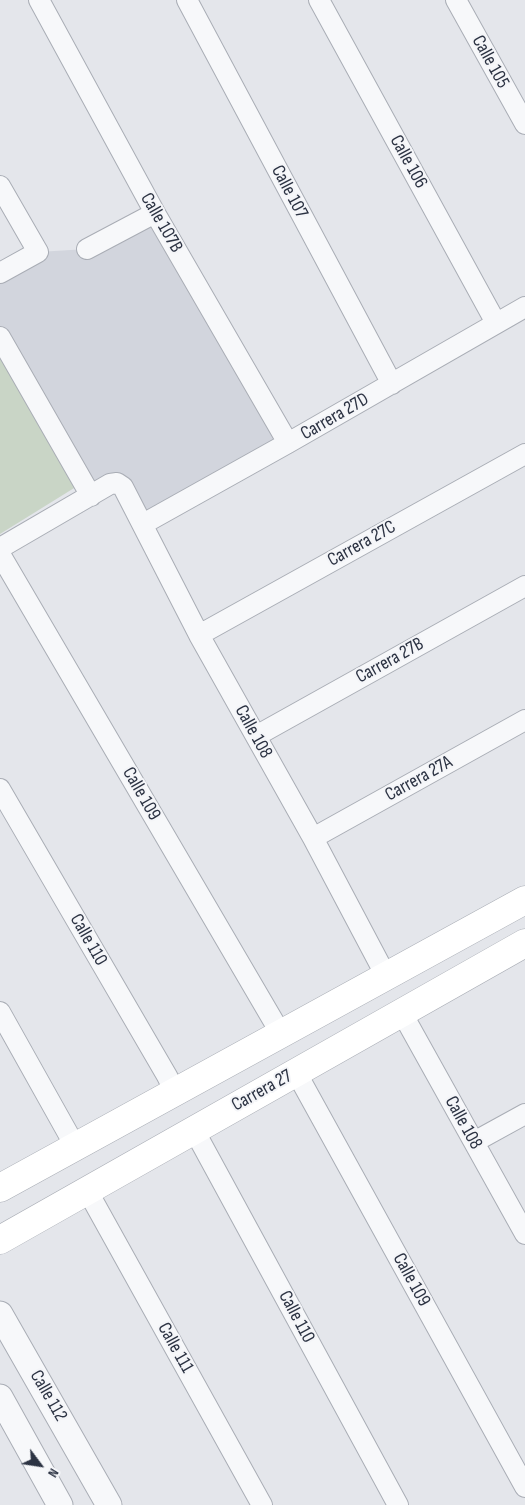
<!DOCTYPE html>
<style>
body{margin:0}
#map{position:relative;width:525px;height:1505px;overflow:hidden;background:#e4e6eb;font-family:"Sofia Sans Condensed",sans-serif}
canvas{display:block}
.north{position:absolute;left:15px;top:1440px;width:50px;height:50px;-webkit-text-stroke:4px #f4f5f8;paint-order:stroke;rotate:121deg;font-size:14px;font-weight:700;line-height:20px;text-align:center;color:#2c3343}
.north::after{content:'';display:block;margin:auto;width:18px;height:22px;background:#2c3343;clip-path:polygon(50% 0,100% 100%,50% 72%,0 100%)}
</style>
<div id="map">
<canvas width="525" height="1505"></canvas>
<div class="north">N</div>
</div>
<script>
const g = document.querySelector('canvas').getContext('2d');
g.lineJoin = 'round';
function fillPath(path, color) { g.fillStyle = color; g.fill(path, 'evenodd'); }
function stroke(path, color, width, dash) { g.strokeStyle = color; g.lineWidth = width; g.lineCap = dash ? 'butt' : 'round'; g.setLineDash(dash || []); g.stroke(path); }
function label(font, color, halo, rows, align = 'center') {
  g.font = font + ' "Sofia Sans Condensed",sans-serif'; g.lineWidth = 4; g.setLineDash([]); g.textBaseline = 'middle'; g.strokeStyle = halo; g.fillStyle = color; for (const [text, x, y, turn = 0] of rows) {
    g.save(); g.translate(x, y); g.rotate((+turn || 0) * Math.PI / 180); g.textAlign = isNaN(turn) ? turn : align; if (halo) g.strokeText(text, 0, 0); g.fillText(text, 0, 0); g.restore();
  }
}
fillPath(new Path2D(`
 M155,213L288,443L143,524L123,487L91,496L0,337V273L38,252L87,249Z`), '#d2d5dd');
fillPath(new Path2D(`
 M0,357L79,485L0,534Z`), '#c9d5c6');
const minor = new Path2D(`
 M39,0L155,213L288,443
 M187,0L392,384
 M319,0L496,323
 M456,0L525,124
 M0,186L38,252L0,273
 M87,249L155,213
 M0,337L91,496
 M143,524L288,443L525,307
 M0,548L110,484L117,483L123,487L199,635L313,838L386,976
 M0,554L281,1034
 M199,635L525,454
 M256,736L525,586
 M0,789L167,1076L175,1092
 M313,838L525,720
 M0,1012L75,1146
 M402,1013L525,1234
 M296,1072L525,1487
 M194,1130L398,1505
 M474,1142L525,1114
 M87,1190L262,1505`);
const tertiary = new Path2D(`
 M0,1314L109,1505
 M0,1397L60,1505`);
const secondary = new Path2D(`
 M0,1188L525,900
 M0,1240L525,943`);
stroke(minor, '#a9adb5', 22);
stroke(tertiary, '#a9adb5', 27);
stroke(secondary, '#a9adb5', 29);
stroke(minor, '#f7f8fa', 20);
stroke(tertiary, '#f7f8fa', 25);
stroke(secondary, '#fff', 28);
label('19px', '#2c3343', '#f4f5f8', [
 ["Calle 105",490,62,61],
 ["Calle 106",408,162,61],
 ["Calle 107",289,192,62],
 ["Calle 107B",161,223,60],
 ["Carrera 27D",335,417,-30],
 ["Carrera 27C",362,544,-29],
 ["Carrera 27B",390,661,-29],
 ["Calle 108",253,732,61],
 ["Carrera 27A",419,779,-29],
 ["Calle 109",141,794,60],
 ["Calle 110",88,940,60],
 ["Carrera 27",262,1091,-29],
 ["Calle 108",463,1123,61],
 ["Calle 109",411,1280,61],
 ["Calle 110",296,1317,62],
 ["Calle 111",175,1348,61],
 ["Calle 112",48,1396,60]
]);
</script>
